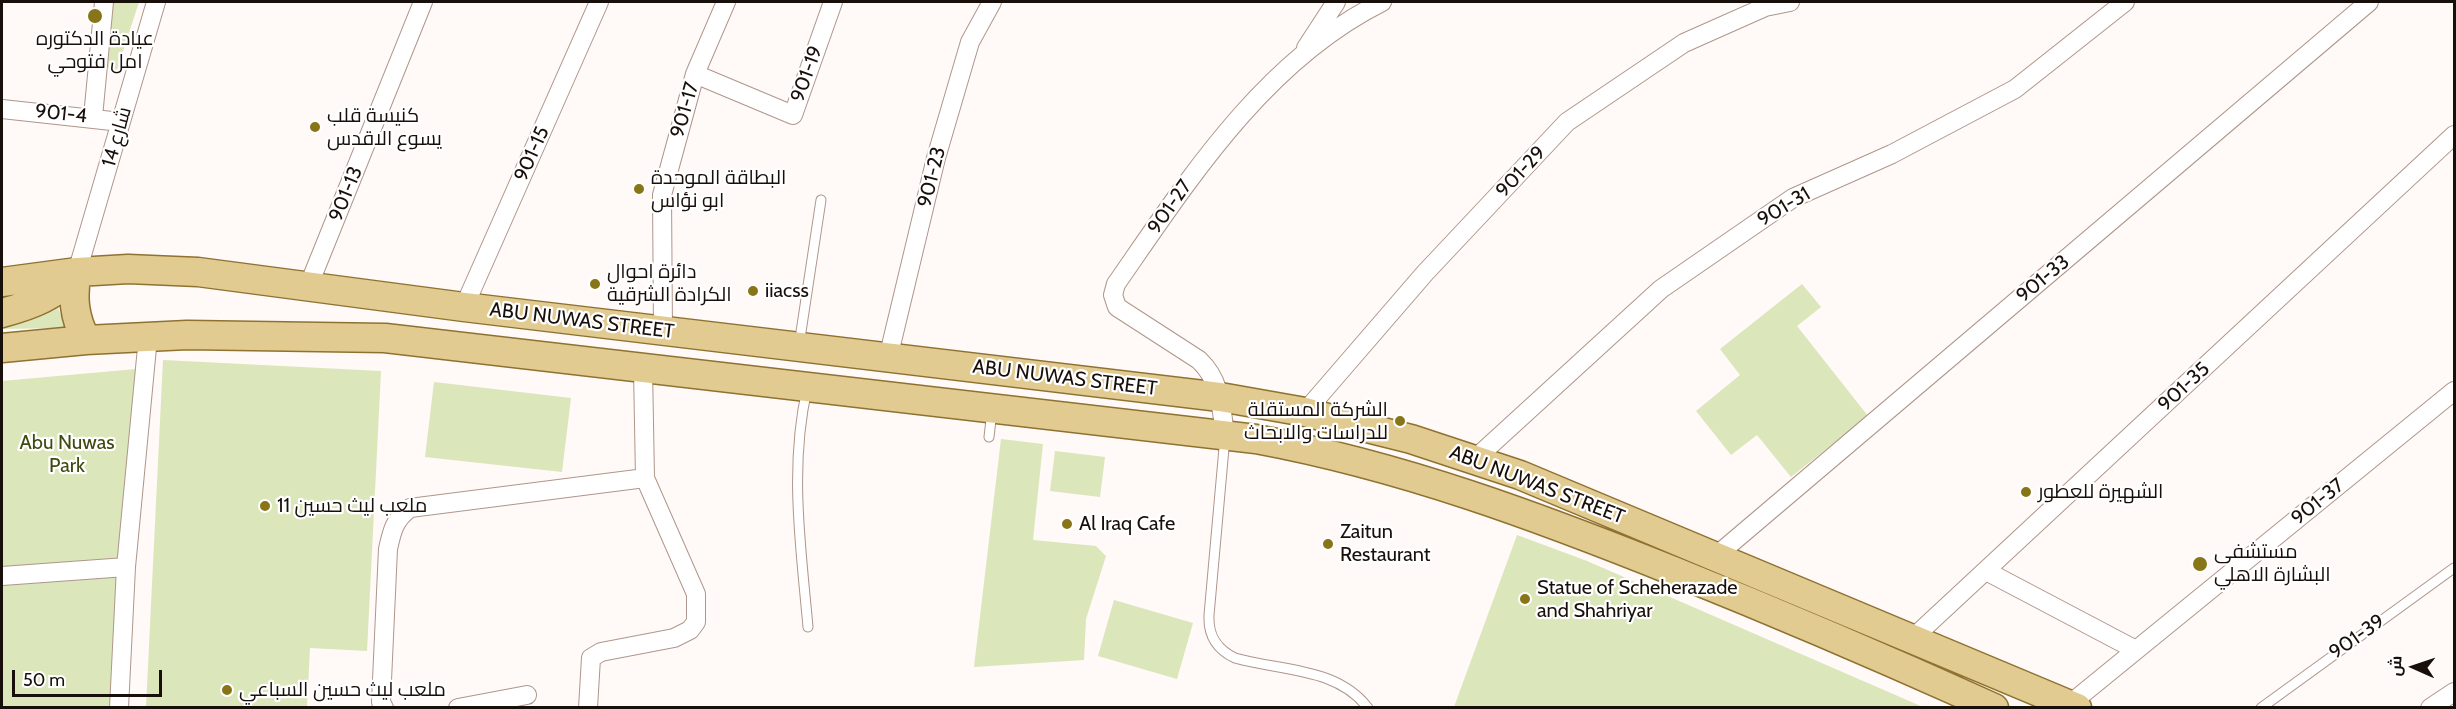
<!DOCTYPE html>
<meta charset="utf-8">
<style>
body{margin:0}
#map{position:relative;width:2456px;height:709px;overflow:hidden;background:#fff9f7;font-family:Cabin,Cairo,sans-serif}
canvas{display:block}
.frame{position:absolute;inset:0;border:3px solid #180f0b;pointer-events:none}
.north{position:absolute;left:2384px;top:637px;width:60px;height:60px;-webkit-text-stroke:4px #fff;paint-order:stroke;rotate:273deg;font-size:16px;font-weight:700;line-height:24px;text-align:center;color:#180f0b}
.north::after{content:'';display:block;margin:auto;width:21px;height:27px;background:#180f0b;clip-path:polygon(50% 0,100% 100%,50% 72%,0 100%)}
.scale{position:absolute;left:12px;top:670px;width:150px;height:27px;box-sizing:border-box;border:3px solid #180f0b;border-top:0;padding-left:8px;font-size:18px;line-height:21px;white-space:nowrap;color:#180f0b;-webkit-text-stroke:4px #fff;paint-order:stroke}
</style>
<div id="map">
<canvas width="2456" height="709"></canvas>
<div class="frame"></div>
<div class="north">ش</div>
<div class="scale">50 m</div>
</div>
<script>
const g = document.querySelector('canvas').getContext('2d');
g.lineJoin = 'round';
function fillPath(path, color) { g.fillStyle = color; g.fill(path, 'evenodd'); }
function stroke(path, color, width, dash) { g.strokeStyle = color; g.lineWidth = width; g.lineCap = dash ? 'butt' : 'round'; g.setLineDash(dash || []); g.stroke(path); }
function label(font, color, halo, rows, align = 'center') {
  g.font = font + ' Cabin,Cairo,sans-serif'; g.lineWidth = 4.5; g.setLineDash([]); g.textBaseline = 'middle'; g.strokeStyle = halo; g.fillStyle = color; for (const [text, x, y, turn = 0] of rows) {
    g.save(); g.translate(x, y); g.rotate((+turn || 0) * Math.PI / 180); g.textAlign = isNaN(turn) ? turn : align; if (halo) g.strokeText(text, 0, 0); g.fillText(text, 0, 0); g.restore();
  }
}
fillPath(new Path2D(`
 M113,2H139L117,70H111L104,65Z
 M1802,284L1821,307L1797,326L1868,416L1791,477L1757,435L1731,455L1696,411L1740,375L1720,349Z
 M55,300L66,328L2,329V318Z
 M163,360L381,371L367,651L310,648L307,707H146Z
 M136,369L126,707L2,708V381Z
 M434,382L571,398L562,472L425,457Z
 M1001,439L1043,444L1033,540L1096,546L1106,556L1086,619L1084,660L974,667Z
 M1055,451L1105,457L1100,497L1050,491Z
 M1517,535L1587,561L1923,707H1454Z
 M1114,600L1193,623L1177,679L1098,656Z`), '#dbe6ba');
const lane = new Path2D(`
 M799,345L821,200
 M807,389C789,468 801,548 808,627
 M989,437L992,411
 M1225,437L1209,615C1208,635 1216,649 1235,658C1280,671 1337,667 1368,708
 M2261,708L2454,568`);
const street = new Path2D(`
 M1306,48L1336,2
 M695,74L793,115L833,2
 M2,109L121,122
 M93,117L104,2
 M77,272L156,2
 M308,287L423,2
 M464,307L599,2
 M663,331L662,195L695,74L726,2
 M888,358L936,158L970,42L992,2
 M1305,412L1425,273L1567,122L1684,43L1765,7L1790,2
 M1225,435C1221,406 1221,381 1199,360L1117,307L1113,295L1116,284C1189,179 1264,61 1382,2
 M1475,459L1661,289L1793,198L1892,154L2015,89L2125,2
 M1716,556L2369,2
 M1986,571L2136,650
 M2,576L126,567
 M1913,638L2454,135
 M2070,704L2454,391
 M119,708L126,567L148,337
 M384,708L381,702L388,549C392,531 394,520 410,508L645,478
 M458,708L527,695
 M588,708L591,658L601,652L674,638L690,630L696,622V594L645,478L643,369
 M2430,708L2454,692`);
const primary = new Path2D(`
 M77,272C72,297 74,317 86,340
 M2,282L77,272L128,269L198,272L464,307L1220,397L1305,412L1347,423L1411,439L1520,475L2077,708
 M2,313C32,305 56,296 77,272
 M2,348L86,340L187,335L385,338L1256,439C1402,466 1539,517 1676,572C1783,615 1888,660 1994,708`);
stroke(lane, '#af968b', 11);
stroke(street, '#af968b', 20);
stroke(primary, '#8f7231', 31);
stroke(lane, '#fff', 9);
stroke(street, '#fff', 18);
stroke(primary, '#e2cb90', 28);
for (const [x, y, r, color] of [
 [95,16,8,"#877518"],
 [315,127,6,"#877518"],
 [639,189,6,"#877518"],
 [595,284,6,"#877518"],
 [753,291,6,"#877518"],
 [1400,421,6,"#877518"],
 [2026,492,6,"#877518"],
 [265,506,6,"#877518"],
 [1067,524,6,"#877518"],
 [1328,544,6,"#877518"],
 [2200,564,8,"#877518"],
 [1525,599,6,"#877518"],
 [227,690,6,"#877518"]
]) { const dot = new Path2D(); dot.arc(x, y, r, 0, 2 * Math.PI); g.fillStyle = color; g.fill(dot); stroke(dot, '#fff', 2); }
label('20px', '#180f0b', '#fff', [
 ["عيادة الدكتوره",95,39,"center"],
 ["امل فتوحي",95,62,"center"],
 ["كنيسة قلب",327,116],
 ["يسوع الاقدس",327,139],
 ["البطاقة الموحدة",651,178],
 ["ابو نؤاس",651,201],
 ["دائرة احوال",607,272],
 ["الكرادة الشرقية",607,295],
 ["iiacss",765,291],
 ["الشركة المستقلة",1388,410,"right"],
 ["للدراسات والابحاث",1388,433,"right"],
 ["الشهيرة للعطور",2038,492],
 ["ملعب ليث حسين 11",277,506],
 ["Al Iraq Cafe",1079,524],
 ["Zaitun",1340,532],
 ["Restaurant",1340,555],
 ["مستشفى",2214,552],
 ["البشارة الاهلي",2214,575],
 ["Statue of Scheherazade",1537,588],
 ["and Shahriyar",1537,611],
 ["ملعب ليث حسين السباعي",239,690]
], 'left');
label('20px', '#180f0b', '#fff', [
 ["901-19",807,74,-70],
 ["901-17",685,110,-74],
 ["901-4",61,114,6],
 ["شارع 14",117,137,-74],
 ["901-15",532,154,-66],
 ["901-29",1521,172,-47],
 ["901-23",932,177,-76],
 ["901-13",346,194,-68],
 ["901-27",1170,207,-55],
 ["901-31",1784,207,-31],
 ["901-33",2043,279,-40],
 ["ABU NUWAS STREET",582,321,7],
 ["ABU NUWAS STREET",1065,378,7],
 ["901-35",2184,387,-43],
 ["ABU NUWAS STREET",1537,485,21],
 ["901-37",2318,502,-39],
 ["901-39",2357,637,-35]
]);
label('20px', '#3f4a0e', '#fff', [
 ["Abu Nuwas",67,443],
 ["Park",67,466]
]);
</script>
